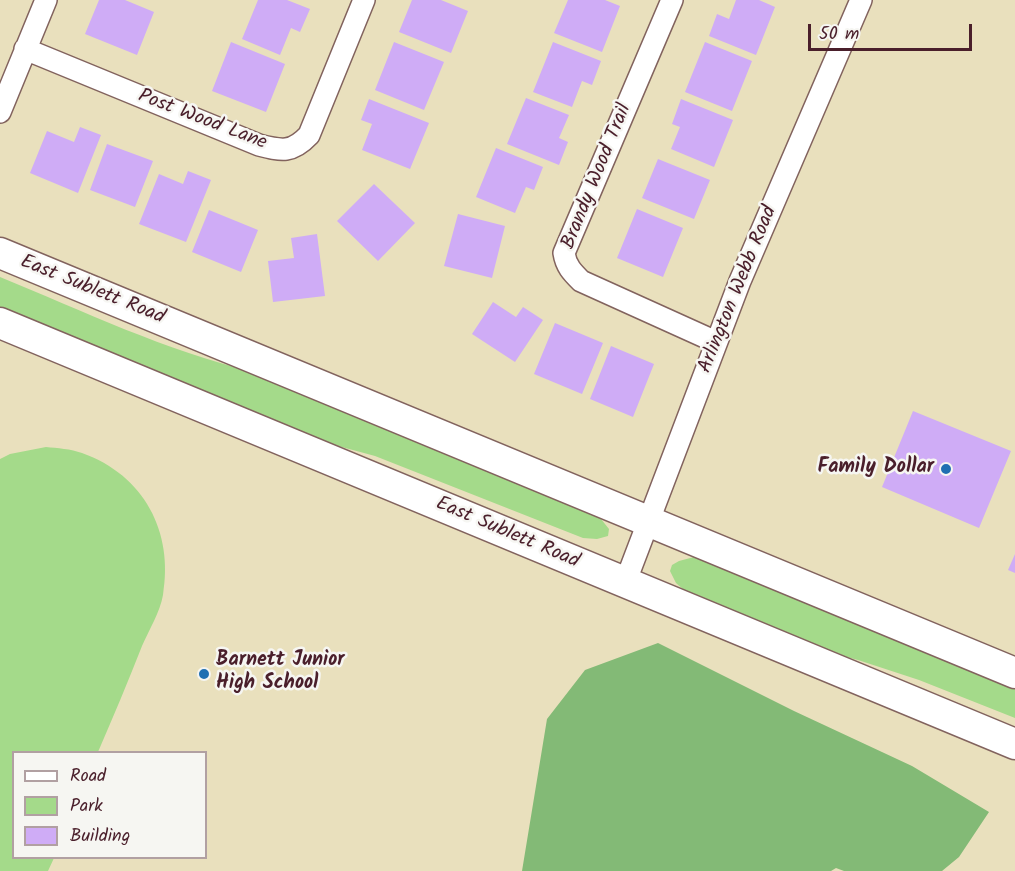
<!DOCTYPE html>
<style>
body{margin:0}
#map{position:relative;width:1015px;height:871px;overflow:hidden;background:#e9e0bd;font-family:Kalam,sans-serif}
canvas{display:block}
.legend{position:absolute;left:12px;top:751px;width:195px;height:108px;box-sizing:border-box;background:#f6f6f2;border:2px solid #b1a0a2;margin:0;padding:8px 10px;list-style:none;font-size:18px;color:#4a1f2b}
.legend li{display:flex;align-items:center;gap:12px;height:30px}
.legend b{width:30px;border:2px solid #b1a0a2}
.scale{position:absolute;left:808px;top:24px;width:164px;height:27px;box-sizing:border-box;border:3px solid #4a1f2b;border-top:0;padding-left:8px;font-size:18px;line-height:21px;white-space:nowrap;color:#4a1f2b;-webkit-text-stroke:4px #f6f6f2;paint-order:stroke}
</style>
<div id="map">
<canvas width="1015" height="871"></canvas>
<ul class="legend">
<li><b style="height:8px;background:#fff"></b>Road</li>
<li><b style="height:16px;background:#a4da8a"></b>Park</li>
<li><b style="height:16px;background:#cfacf6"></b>Building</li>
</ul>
<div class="scale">50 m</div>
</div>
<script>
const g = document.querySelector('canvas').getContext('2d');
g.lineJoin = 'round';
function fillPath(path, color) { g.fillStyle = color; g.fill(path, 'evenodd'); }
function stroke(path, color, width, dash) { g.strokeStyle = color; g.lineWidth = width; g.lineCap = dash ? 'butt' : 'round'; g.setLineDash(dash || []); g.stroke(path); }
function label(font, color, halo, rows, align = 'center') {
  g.font = font + ' Kalam,sans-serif'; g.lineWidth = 5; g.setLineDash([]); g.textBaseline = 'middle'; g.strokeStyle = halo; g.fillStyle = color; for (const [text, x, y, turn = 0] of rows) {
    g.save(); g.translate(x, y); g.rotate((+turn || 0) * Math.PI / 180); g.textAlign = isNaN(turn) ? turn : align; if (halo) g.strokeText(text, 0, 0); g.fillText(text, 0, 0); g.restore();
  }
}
fillPath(new Path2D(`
 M0,277C83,311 166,351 254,372L597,514L609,529L608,536L597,539L583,538L375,456L327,443L0,310Z
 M46,447C57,448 71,449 82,453C144,475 174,532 163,595C160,612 149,630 142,646C128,682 113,717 98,752H14V858H54L48,871H0V459L10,454Z
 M694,557L708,559L1015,686V718L919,680L858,660L815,649L685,591L676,583L670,571L672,565L679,561Z`), '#a4da8a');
fillPath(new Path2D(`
 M658,643L794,711L912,766L989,812L959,857L942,871H844L836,868L831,871H522L547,719L585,670Z`), '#83ba76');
fillPath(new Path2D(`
 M99,0H125L154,12L137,55L85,34Z
 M258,0H287L310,9L300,32L291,28L280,55L242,39Z
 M412,0H441L468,11L451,53L399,32Z
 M568,0H605L620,6L602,52L554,33Z
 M736,0H759L775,7L756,55L709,36L717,14L729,19Z
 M231,42L285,64L266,112L212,91Z
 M394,42L444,62L424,110L375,90Z
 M553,42L601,61L592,85L582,81L572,107L533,92Z
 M705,42L752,61L732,111L685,92Z
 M526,98L569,115L559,138L568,142L559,165L507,144Z
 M369,99L429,123L410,169L362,150L372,124L361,120Z
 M681,99L733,120L714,167L671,149L680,127L672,124Z
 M80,127L101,135L78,193L30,173L47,131L74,142Z
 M107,144L153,161L135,207L90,190Z
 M496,148L543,167L534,190L526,187L515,213L476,197Z
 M658,159L710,180L694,219L642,198Z
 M188,171L211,180L186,242L139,224L159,174L183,184Z
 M374,184L415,223L378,261L337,221Z
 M637,209L683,228L663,277L617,258Z
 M209,210L258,230L241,272L192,252Z
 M458,214L505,226L492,278L444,266Z
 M317,234L325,296L273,302L268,261L294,258L291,238Z
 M493,302L516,317L523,307L543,320L515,362L472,334Z
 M555,323L603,343L582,394L534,374Z
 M611,346L654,364L633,417L590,399Z
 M913,411L1011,451L979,528L882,487Z
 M1015,554V573L1008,570Z`), '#cfacf6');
const street = new Path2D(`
 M672,0L564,253C566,266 572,272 581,281L716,342
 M25,49L259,145C282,151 292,153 309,135L364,0
 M0,112L46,0
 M625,583L740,281L861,0`);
const secondary = new Path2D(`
 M0,253L1015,673
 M0,323L1015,744`);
stroke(street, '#82635e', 24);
stroke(secondary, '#82635e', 33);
stroke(street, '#fff', 21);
stroke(secondary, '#fff', 30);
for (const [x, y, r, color] of [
 [946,469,6,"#1f6fb2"],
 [204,674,6,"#1f6fb2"]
]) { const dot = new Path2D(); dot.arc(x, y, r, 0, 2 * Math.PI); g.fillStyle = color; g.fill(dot); stroke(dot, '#f6f6f2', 2); }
label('20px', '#4a1f2b', '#f6f6f2', [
 ["Post Wood Lane",202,121,21],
 ["Brandy Wood Trail",598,177,-68],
 ["Arlington Webb Road",739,290,-68],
 ["East Sublett Road",92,291,22],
 ["East Sublett Road",507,534,23]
]);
label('bold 20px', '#4a1f2b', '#f6f6f2', [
 ["Family Dollar",934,469],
 ["Barnett Junior",216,662,"left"],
 ["High School",216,685,"left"]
], 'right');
</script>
